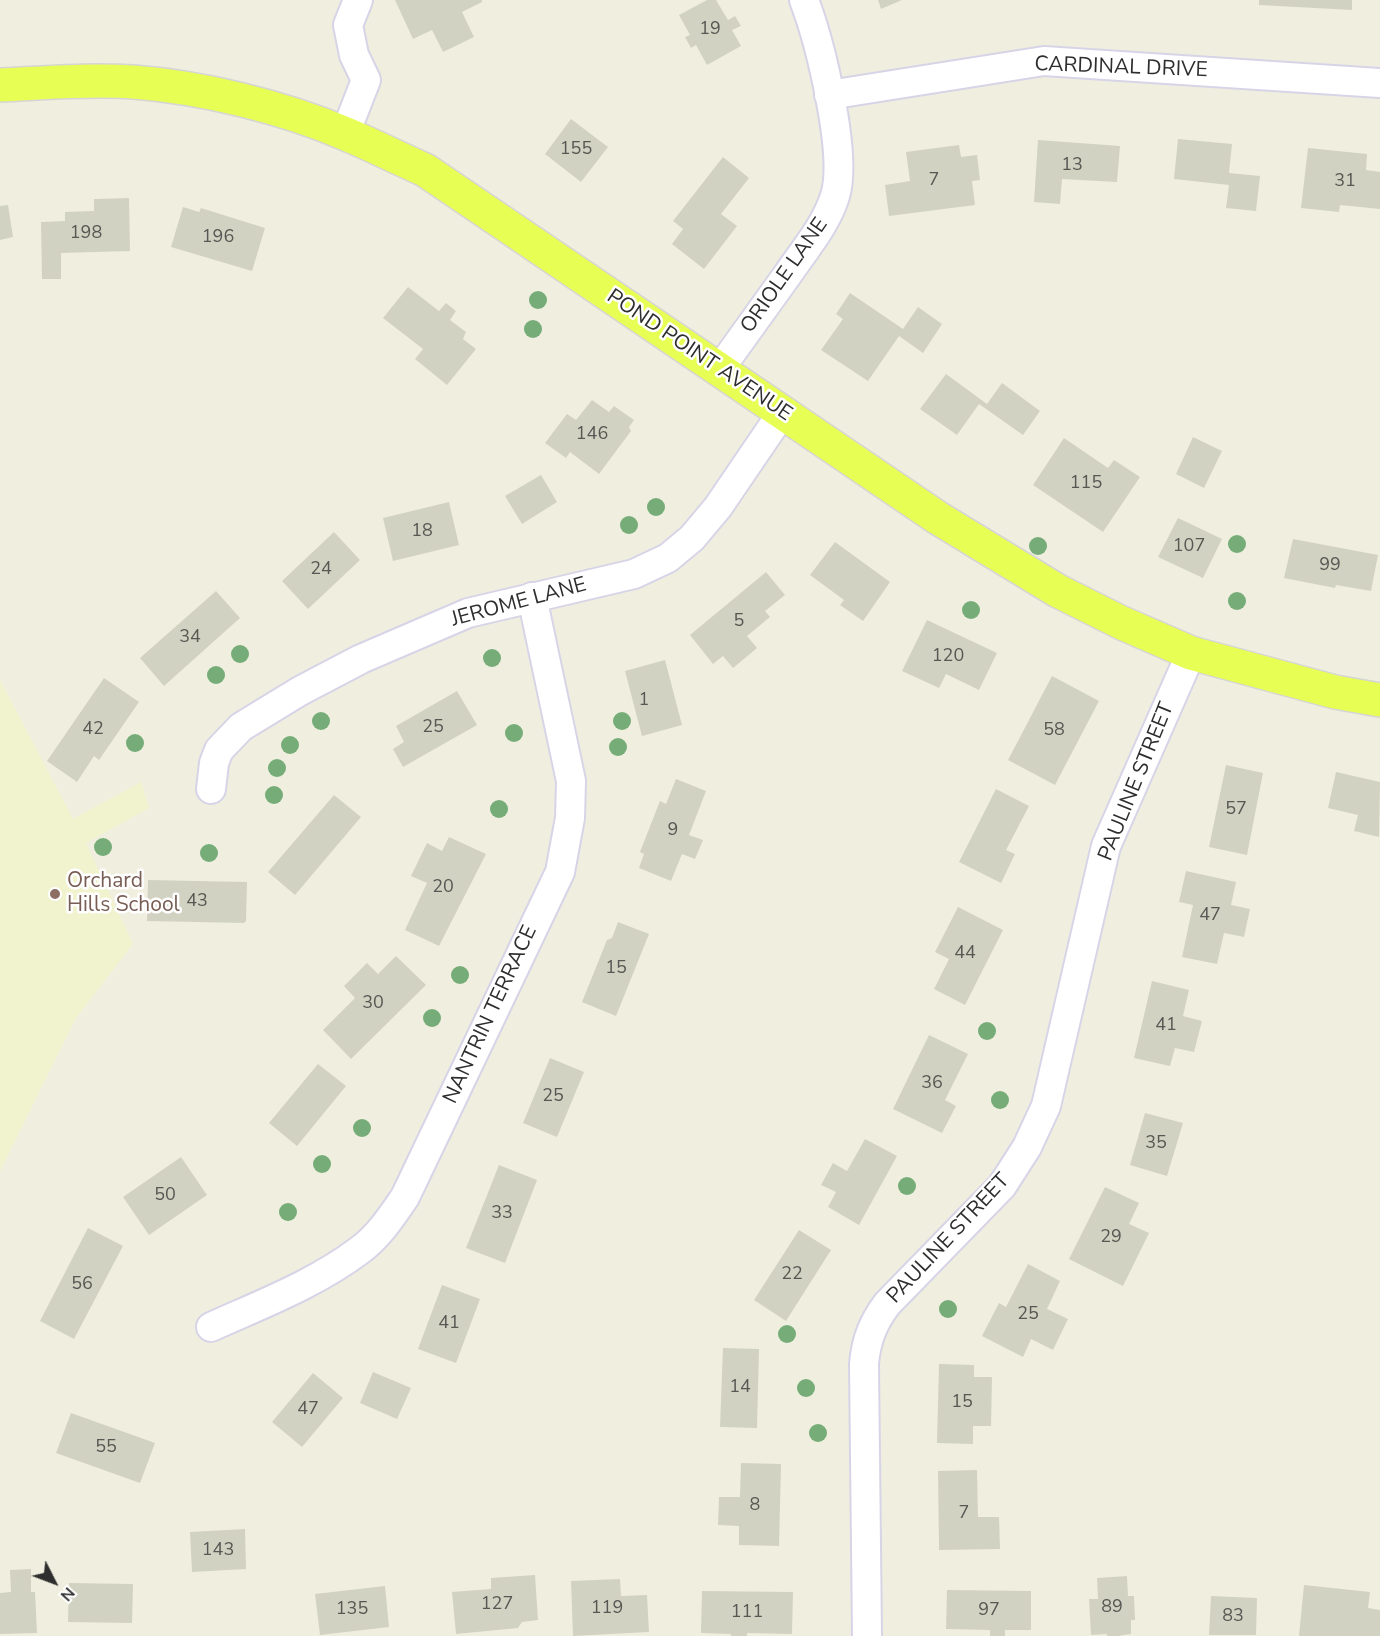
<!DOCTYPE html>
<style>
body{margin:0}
#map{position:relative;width:1380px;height:1636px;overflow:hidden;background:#f0efdf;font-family:"Nunito Sans",sans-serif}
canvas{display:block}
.north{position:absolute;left:24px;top:1552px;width:60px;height:60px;-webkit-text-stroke:4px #fff;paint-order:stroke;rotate:132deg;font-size:16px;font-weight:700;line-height:24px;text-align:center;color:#2e2e2e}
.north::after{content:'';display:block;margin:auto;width:21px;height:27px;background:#2e2e2e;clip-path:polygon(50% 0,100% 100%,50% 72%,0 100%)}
</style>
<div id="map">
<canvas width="1380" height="1636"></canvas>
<div class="north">N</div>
</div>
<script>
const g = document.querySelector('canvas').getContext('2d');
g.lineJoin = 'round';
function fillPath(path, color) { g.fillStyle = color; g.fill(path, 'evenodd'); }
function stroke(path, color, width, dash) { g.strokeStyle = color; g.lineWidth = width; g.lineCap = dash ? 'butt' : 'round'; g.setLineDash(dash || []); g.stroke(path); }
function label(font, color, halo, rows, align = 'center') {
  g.font = font + ' "Nunito Sans",sans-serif'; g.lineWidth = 5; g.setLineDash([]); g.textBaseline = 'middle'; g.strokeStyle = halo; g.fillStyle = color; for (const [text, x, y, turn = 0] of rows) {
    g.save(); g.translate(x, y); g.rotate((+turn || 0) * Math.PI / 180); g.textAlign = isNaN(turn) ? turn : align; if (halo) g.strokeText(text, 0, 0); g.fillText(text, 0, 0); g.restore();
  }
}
fillPath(new Path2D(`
 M0,680L73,819L141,782L149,808L86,843L133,944L76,1018L0,1171Z`), '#f1f3ce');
fillPath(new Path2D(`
 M395,0H482V2L462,12L474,37L443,52L432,30L413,39Z
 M707,0H716L728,20L735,16L741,26L732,30L741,46L707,65L696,45L691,48L685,37L690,35L679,15Z
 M878,0H902L881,9Z
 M1259,0H1352V10L1259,5Z
 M571,119L608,147L581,182L545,154Z
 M1178,139L1232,144L1229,173L1260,176L1256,211L1226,208L1229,185L1174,179Z
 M1038,140L1120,146L1117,182L1062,179L1060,204L1034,202Z
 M959,145L961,157L977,155L980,180L972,181L975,205L889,216L885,185L910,181L906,152Z
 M1308,148L1367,154L1366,170L1380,172V209L1340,205L1339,212L1301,208Z
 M723,157L749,178L721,214L737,226L704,269L672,244L683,229L673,221Z
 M129,198L130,251L61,253V279H42L41,222L65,221V212L94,211V199Z
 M8,205L13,237L0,240V206Z
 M183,207L199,212L201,208L265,228L252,271L171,247Z
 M408,287L439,311L446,303L456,311L450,320L466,332L463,339L476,349L447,385L415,359L423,349L383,318Z
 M850,293L903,329L918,307L942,324L923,353L899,336L868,381L821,350L843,319L836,314Z
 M946,374L987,404L1002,383L1040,411L1023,435L979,404L957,435L920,409Z
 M592,400L609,412L614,406L634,420L629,427L631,431L599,474L570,452L566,458L545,443L567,414L576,420Z
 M1193,437L1222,451L1204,488L1176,474Z
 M1064,438L1108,468L1114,460L1140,477L1103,532L1033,485Z
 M541,475L557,502L522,524L505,496Z
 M449,502L459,545L393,561L383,518Z
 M1178,518L1222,539L1203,578L1158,557Z
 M334,532L360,560L308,609L282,581Z
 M1293,539L1378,555L1371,591L1336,585L1335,588L1284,578Z
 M835,542L890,582L863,621L840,605L844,600L810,575Z
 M766,572L785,595L765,611L770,617L747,636L757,648L733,668L723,656L713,664L690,635Z
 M216,591L240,618L164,686L140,658Z
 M927,620L997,653L979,690L946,674L939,688L902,671Z
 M665,660L682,725L642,736L625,671Z
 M1052,676L1099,701L1055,785L1008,760Z
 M104,678L139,702L99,760L94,756L77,782L47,761Z
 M457,691L477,725L403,767L393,749L404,742L396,726Z
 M1226,765L1263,773L1247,855L1209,847Z
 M1336,772L1380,782L1379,837L1354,831L1358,815L1328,808Z
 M676,779L706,791L689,835L703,840L695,859L682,854L671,881L639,868L644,854L640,852L660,801L666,804Z
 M996,789L1029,806L1006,850L1015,854L1001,883L959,862Z
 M334,795L361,817L295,895L268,872Z
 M449,837L486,854L439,946L405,930L427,883L411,876L427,843L442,851Z
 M1186,871L1236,882L1231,905L1250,909L1244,937L1224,933L1217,964L1182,957L1193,905L1179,902Z
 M148,880L247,882L246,921L244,923L147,921Z
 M958,907L1003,930L965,1005L934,989L949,959L935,952Z
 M618,922L649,934L616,1016L582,1002L607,940L612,938Z
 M396,956L426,985L351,1059L323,1030L355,998L344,986L367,963L378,974Z
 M1152,981L1189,990L1183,1016L1202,1021L1194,1052L1175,1048L1170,1066L1134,1058Z
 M929,1035L968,1054L945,1100L956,1106L942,1133L893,1109Z
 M550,1058L584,1072L557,1137L523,1123Z
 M318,1064L346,1086L297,1146L269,1123Z
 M1145,1113L1183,1123L1167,1176L1130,1165Z
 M865,1139L897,1156L859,1225L828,1207L836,1192L821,1185L833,1163L847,1171Z
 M181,1157L207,1195L149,1235L123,1197Z
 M499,1165L537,1180L505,1263L466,1248Z
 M1105,1187L1139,1203L1129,1224L1149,1233L1123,1286L1069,1259Z
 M88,1228L123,1246L74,1339L40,1321Z
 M799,1230L831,1250L786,1321L754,1300Z
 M1028,1264L1060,1281L1047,1309L1068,1319L1053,1350L1031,1339L1023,1357L982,1336L999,1303L1006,1307Z
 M442,1285L480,1299L456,1363L418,1349Z
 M723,1348L759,1349L757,1428L720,1427Z
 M939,1364L974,1365V1377H992L991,1426H973V1444L937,1443Z
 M373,1372L411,1388L397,1419L360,1403Z
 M313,1373L343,1398L302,1447L272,1422Z
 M71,1413L155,1443L140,1483L56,1453Z
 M741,1463L781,1464L779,1546L739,1545V1526L718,1525L719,1497H740Z
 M977,1470L978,1517H999L1000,1549L939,1550L938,1471Z
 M245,1529L246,1569L192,1572L190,1532Z
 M31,1569V1592H35L37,1633L0,1634V1593L11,1592L10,1570Z
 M535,1575L538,1620L522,1622L518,1628L456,1634L452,1592L491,1589V1578Z
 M1127,1576L1128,1596H1134L1135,1620H1131V1634L1118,1636H1107V1634L1091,1635L1089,1599H1098L1097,1578Z
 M620,1579L621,1596L647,1595L649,1632L573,1636L571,1581Z
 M69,1583L133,1584L132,1623L68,1622Z
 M1304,1585L1370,1592L1368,1608L1380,1610V1636H1299Z
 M385,1586L389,1627L320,1635L315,1594Z
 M947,1590L1031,1591V1630H1005V1636H990V1630L946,1629Z
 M702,1591L793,1592L792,1634L747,1633V1636H731V1634L701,1633Z
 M1211,1596L1257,1598L1256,1635H1209Z`), '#d2d2c3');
const minor = new Path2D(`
 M829,95L1044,61L1380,83
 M345,134L366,80L354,55L348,25L358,0
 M719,370C742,338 765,306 788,274C805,249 826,225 835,196C848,155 820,42 804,0
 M211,789L214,763L219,750L241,727L300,691L361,659L468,613L634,574L668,558L692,538L718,507L782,413
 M211,1327C262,1304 315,1284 360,1250C379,1236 392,1216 405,1197L560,872L570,818L571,781L532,597
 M867,1636L864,1364C866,1340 873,1323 887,1304L1002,1186L1027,1147L1046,1106L1106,846L1191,653`);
const major = new Path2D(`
 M0,85C44,83 89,79 133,82C201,87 283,107 346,134C372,145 398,158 425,170L938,518L1058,591L1122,623L1191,653L1335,692L1380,700`);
stroke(minor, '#d8d4e7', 32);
stroke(major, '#d5d5d5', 36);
stroke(minor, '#fff', 28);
stroke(major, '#e7ff55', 33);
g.fillStyle = '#76ac78';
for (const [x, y] of [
 [538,300],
 [533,329],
 [656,507],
 [629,525],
 [1237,544],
 [1038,546],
 [1237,601],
 [971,610],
 [240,654],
 [492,658],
 [216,675],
 [321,721],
 [622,721],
 [514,733],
 [135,743],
 [290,745],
 [618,747],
 [277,768],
 [274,795],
 [499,809],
 [103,847],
 [209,853],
 [460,975],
 [432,1018],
 [987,1031],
 [1000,1100],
 [362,1128],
 [322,1164],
 [907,1186],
 [288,1212],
 [948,1309],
 [787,1334],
 [806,1388],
 [818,1433]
]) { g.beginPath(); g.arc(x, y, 9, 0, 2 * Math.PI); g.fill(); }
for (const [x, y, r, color] of [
 [55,894,6,"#8d6e63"]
]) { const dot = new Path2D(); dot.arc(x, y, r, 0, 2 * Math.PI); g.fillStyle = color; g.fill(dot); stroke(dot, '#fff', 2); }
label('18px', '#575753', null, [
 ["19",710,30],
 ["155",576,150],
 ["13",1072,166],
 ["7",934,181],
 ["31",1345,182],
 ["198",86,234],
 ["196",218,238],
 ["146",592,435],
 ["115",1086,484],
 ["18",422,532],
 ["107",1189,547],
 ["99",1330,566],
 ["24",321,570],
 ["5",739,622],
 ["34",190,638],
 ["120",948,657],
 ["1",644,701],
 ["25",433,728],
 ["42",93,730],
 ["58",1054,731],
 ["57",1236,810],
 ["9",673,831],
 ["20",443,888],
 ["43",197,902],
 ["47",1210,916],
 ["44",965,954],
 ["15",616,969],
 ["30",373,1004],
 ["41",1166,1026],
 ["36",932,1084],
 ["25",553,1097],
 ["35",1156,1144],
 ["50",165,1196],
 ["33",502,1214],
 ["29",1111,1238],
 ["22",792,1275],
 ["56",82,1285],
 ["25",1028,1315],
 ["41",449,1324],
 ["14",740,1388],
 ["15",962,1403],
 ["47",308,1410],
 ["55",106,1448],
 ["8",755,1506],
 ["7",964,1514],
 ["143",218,1551],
 ["127",497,1605],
 ["89",1112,1608],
 ["119",607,1609],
 ["135",352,1610],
 ["97",989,1611],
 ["111",747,1613],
 ["83",1233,1617]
]);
label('21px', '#2e2e2e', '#fff', [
 ["CARDINAL DRIVE",1121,68,2],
 ["ORIOLE LANE",785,276,-55],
 ["POND POINT AVENUE",699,356,34],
 ["JEROME LANE",519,603,-15],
 ["PAULINE STREET",1137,782,-68],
 ["NANTRIN TERRACE",491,1015,-65],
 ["PAULINE STREET",949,1239,-47]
]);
label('21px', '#785e54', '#fff', [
 ["Orchard",67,882],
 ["Hills School",67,906]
], 'left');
</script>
